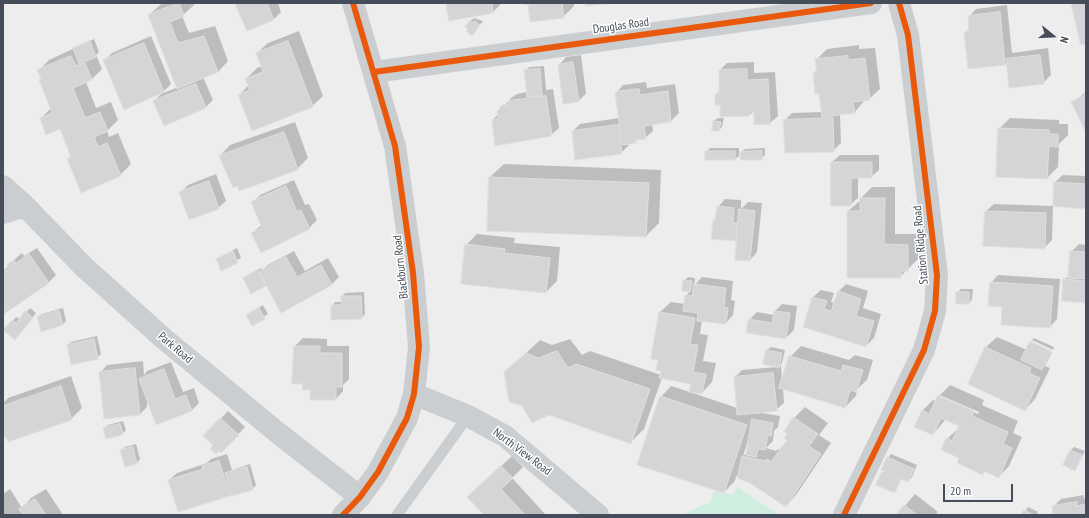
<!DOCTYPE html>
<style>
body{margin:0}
#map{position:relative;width:1089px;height:518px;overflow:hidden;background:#eeeded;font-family:"PT Sans Narrow",sans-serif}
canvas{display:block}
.frame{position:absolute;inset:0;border:4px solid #444d59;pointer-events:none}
.north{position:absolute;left:1033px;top:16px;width:40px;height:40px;-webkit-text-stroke:3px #fff;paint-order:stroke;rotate:108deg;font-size:11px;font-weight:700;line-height:16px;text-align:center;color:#444d59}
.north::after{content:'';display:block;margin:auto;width:14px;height:18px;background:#444d59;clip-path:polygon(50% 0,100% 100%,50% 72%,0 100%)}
.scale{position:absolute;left:943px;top:484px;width:70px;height:18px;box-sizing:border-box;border:2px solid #444d59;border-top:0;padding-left:5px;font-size:12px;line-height:14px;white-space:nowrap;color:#444d59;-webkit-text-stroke:3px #fff;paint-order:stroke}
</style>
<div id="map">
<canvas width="1089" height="518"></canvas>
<div class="frame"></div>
<div class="north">N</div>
<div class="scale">20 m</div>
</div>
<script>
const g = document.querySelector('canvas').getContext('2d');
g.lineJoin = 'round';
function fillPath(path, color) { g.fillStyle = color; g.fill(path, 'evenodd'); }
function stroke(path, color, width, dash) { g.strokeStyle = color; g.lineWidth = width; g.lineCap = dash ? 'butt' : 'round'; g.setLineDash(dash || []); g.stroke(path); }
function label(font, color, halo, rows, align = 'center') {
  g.font = font + ' "PT Sans Narrow",sans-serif'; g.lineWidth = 3; g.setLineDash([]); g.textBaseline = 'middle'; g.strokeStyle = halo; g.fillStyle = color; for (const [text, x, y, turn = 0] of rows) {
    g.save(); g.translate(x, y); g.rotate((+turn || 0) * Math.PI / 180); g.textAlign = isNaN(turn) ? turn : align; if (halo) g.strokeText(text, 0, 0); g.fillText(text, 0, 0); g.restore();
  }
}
fillPath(new Path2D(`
 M738,487L779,515H682L710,502L715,490L732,495Z`), '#d0eedf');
fillPath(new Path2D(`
 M164,3H193L194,5L182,16L189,33L215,26L228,61L218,72L203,77L213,100L205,108L154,101L163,92L104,61L112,53L151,36L171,84L161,94L178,87L149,15L160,5Z
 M236,3H278L281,12L274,19Z
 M447,3H502L493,12Z
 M529,3H574V6L563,17Z
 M1007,5L1012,53L1048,48L1051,75L1043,83L1007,64L969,68L965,33L970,27L969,17L976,9Z
 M474,18L483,21L472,35L469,28L470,21Z
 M299,31L323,96L312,106L239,95L249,85L246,79L257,68L262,66L257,53L268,43Z
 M94,39L99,52L96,55L102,69L91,80L86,82L96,108L111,102L118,120L107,131L109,137L118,133L131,164L120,175L68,159L72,155L61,128L41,118L51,108L39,70L49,60Z
 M859,45V49L875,48L880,89L869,99L865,100L854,113L840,114L841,143L833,151L784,121L792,113L822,112L820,93L814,73L817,70L816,60L827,49Z
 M581,55L586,94L578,101L559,65L566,57Z
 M754,62V73L775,72L778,116L770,123L755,124V111L749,115L721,104L716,94L720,91V70L727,63Z
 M544,66L546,90L553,89L559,128L551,135L493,120L511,98L517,94L527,92L526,71L529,67Z
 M646,82L647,88L675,84L679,113L671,121L652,123L653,131L645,138L628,143L629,145L621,153L573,131L580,124L619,118L616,93L623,85Z
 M1086,92V131L1073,102Z
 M718,118H724L722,127L719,130L714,121Z
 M1010,118L1059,120V124H1068V135L1059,144L1058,167L1047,178L999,129Z
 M295,122L308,158L297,169L238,184L220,156L230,145Z
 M710,148H739V156L735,159L706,152Z
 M765,148V155L761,159L741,152L745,149Z
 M840,155H879V170L871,177H858V198L850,205L832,162Z
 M504,164L661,170L659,223L646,236L490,177Z
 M216,174L226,201L218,208L180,193L188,185Z
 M1063,175L1086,176V208L1055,182Z
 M294,180L305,205L309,204L317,220L309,228L252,233L262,225L253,203L260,195Z
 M872,187H895V234H918V259L900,277L848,211L861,200V198Z
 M725,199L741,200V209L748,202L762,203L757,252L750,260L737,240L712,238L714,220L717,217L718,207Z
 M994,204L1053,206L1052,240L1044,248L986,211Z
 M477,234L515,238L514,243L560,247L557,281L546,292L466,245Z
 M1079,244L1086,245V302L1064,280L1069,275L1071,252Z
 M37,248L56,275L48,283L4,313L3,268L4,270L9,266L8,265L22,253L24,256Z
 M237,248L241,258L221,269L217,259Z
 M294,251L305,271L328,258L339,277L331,285H265L244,278L261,268L262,270L268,265Z
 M998,275L1060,279L1057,319L1050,327L1003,306L991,283Z
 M688,277L695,278L694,286L702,277L733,281L731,300L735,301L733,315L726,323L702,320L700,334L708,335L703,361L716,363L712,382L702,393H693L737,408L735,377L742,370L777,367L764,364L767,350L771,347L785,350L782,363L779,367L781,366L782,382L790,357L801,346L849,360L855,355L873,360L867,380L857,389L856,396L845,407L783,388L784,403L776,410L761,413L780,416L778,427L774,431L773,441L766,448L776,451L778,449L781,450L789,440L794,418L805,407L828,423L819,435L831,443L796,495L786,506L750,482L736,476L735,481L724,492L661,397L671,386L690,392L692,383L662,378L644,429L631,442L505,373L540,340L552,345L570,339L582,355L590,351L661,375L660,312L671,302L685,304L686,296L690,291H683L684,281ZM761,412L758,414L753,413ZM748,440V452L743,456Z
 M846,284L868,291L863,308L881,314L874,338L866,346L804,326L813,297L821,290L834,293L831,302L835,303L838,292Z
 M961,289H973L972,299L969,303L957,293Z
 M364,292L365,314L361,318L332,306L335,302H342V297L345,293Z
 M782,304L797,306L794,330L786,338L749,320L757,312L774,315L775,311Z
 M263,305L268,314L252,325L247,315Z
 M30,308L36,313L19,335L5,330L16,317L20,319Z
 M63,308L66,321L63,324L38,317L42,314Z
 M97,336L101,354L97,358L68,345L71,342Z
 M997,337L1027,350L1031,342L1052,352L1045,366L1050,368L1035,399L1025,410L969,384L986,347Z
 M303,338L327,339V346H349V379L343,385V391L336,399L311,389L304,383L295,371V346Z
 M1034,338L1054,347L1053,350L1032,340Z
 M143,361L144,375L147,371L171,362L183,392L194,388L199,403L192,410L147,399V407L140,414L105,418L100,373L107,365Z
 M71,376L82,408L71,419L3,436V403L8,398Z
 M950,385L984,400L982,405L1018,421L1013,433L1022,437L1009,466L999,477L985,471L982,474L960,458L947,439L961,426L946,419L933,434L922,411L933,400L936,401L939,396ZM942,396L979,412L978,414L942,398Z
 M228,411L245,427L228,445H214L205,436Z
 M123,421L126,430L122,434L104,429L108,425Z
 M136,444L140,459L137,463L126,465L121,451L125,447Z
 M1074,447L1085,451L1075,470L1065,465L1071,450Z
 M227,454L232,470L250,464L256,485L253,489L232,493L179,511L169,480L177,473L207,463L211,459Z
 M891,454L917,465L912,477L908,481L902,478L894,492L883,473L888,458Z
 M512,456L523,467L512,478L546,515H485L479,487Z
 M10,489L22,508L31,498L46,489L63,515H3V494Z
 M915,494L938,512L935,515H897Z
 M1084,495V499H1086V515H1054L1053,507L1061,499Z
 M1028,507L1038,512L1036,515H1022Z`), '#0003');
const building = new Path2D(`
 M179,3L184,16L170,22L178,43L204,36L218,72L177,89L148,15Z
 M235,3H267L274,20L247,31Z
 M446,3H492L493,13L449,21Z
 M524,3H562L564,18L530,22L528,4L524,5Z
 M586,3H611L586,6Z
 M1071,3H1086V44L1081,45Z
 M1000,12L1005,65L968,69L964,32L969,31L968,16Z
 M470,21L473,23L474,21L480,25L472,36L466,31L468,29L465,27Z
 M90,41L96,57L79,64L73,48Z
 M288,41L313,107L252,131L238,95L250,90L245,79L263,72L256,53Z
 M144,43L164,92L124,110L103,60Z
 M1040,55L1044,84L1009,88L1006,59Z
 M71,56L76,66L85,63L92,80L73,88L85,118L100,112L108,131L94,137L98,147L107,143L121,176L81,193L67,159L71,157L60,129L46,135L40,118L52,113L39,80L41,79L37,70Z
 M848,56V60L865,58L870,100L853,102L855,113L822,117L819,94H815L813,73H817L815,59Z
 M573,62L579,102L563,104L558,65Z
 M540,69L542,96L527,97L524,70Z
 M747,69V80L768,79L770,124L754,125V112H749V116L720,117V105H715V94H719V70Z
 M196,84L206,108L164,126L153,101Z
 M639,89L640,95L668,91L671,122L644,126L646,139L635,140L636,143L622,145L615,92Z
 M1086,95V133L1071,102Z
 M546,96L552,136L495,146L492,120L498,119L497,112L502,105H509L508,101Z
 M833,118L834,152L785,153L783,120Z
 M713,121L721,122L719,131H712Z
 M618,125L622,154L575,160L572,131Z
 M998,128L1049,130V134H1058V147L1049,146L1047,179L996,177Z
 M284,132L298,170L239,191L238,186L233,188L219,156Z
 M705,151H735V160H705Z
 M762,151V160H740V152Z
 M831,162H872V178H851V206H831Z
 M489,177L649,183L646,237L487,231Z
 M209,181L219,209L189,220L179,192Z
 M1054,182L1086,184V209L1053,206Z
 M286,186L297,212L301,210L310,229L261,253L251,233L262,228L251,202Z
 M860,198H885L884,244L908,245V271H901V278H847V211H860Z
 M717,206L734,208L733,223H737L736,241L711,239L713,220H715Z
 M739,209L755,211L750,261L735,260Z
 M985,211L1046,213L1045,249L983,246Z
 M465,244L505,249L504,253L550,258L546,293L461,284Z
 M233,251L238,263L221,271L216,259Z
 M1070,251L1086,252V279L1068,278Z
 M29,254L49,283L4,314L3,272L9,268L7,264L14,260L16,263Z
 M286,257L297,277L321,265L332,285L281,313L259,272Z
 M257,270L266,286L251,294L243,278Z
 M1063,279L1086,281V303L1062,301Z
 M683,280L692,281L690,292L682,291Z
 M990,282L1053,286L1050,328L1001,325L1002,307L988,306Z
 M694,284L726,288L724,307L728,308L726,324L697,321L698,313L683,311L685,295L692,296Z
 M838,291L861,299L856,316L874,321L866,347L803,327L812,297L827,301L824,309L831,311Z
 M956,292H969V304H956Z
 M341,296H361L362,319L331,320V305H341Z
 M259,308L265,319L252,326L246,315Z
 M25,311L33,318L15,340L3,330L12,320L16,323Z
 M59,311L63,325L41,332L37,317Z
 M774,311L790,313L786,339L746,333L748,319L772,323Z
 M659,312L695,318L690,344L698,345L693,372L706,374L702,394L689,392L691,384L659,378L661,371L656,370L658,360L651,359Z
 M94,339L98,359L71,365L67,345Z
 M1030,341L1051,351L1042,370L1021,360Z
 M294,346H320V353H342V387H336V400H310V390H302L303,384H292Z
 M985,347L1031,368L1029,373L1040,378L1025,411L968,384Z
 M766,350L782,353L779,368L763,364Z
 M557,351L568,368L576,364L650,389L631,444L549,415L532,423L522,406L509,402L504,372L526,353L538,358Z
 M789,356L841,371L843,365L863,370L856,392L850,390L845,408L779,388Z
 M135,368L140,415L104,419L99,372Z
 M164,369L175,399L186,395L192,411L156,425L139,379Z
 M773,373L777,411L737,415L734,377Z
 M61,386L72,420L8,442L6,437H3V406Z
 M938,395L974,411L972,416L1008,432L1003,444L1012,448L999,478L984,471L983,475L957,463L959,458L941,450L946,438L952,441L959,426L941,418L933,435L914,427L922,410L929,414Z
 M660,396L747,425L724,493L637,465Z
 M793,417L818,434L809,446L821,454L786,507L750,483L737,478L742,456L765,461L767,459L771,462L787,440L784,438L787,433L784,432Z
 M220,418L239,435L221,453L219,451L216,454L210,449L213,445L203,436Z
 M752,419L773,423L771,436L768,435L765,450L758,449L756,457L746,455Z
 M120,424L123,435L106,439L103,428Z
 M133,447L137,464L125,467L120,450Z
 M1070,450L1082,455L1075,471L1063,465Z
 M887,457L914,469L908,482L881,470Z
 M219,461L230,496L178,512L168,480L203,469L202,466Z
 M501,466L513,478L501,489L525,515H484L467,497Z
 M247,467L253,490L231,496L225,473Z
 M882,472L900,480L895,493L876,485Z
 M35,499L46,515H23L19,509Z
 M1077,502V506L1086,504V515H1053L1052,506Z
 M904,505L917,515H896Z
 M1024,510L1034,515H1021Z`);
fillPath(building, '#d5d5d7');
stroke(building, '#dfdfe0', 1);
stroke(new Path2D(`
 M397,515L468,416`), '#cbced1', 11);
stroke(new Path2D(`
 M374,72L871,3
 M3,186L25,206L84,267L163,338L278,433L360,497
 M3,213L25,206
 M414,394L468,416L505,436L598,515
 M343,515L360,497L378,472L407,418L414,394L419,347L413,273L395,146L353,3
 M844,515L924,350L935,311L937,275L908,35L899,3`), '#cbced1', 22);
stroke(new Path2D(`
 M374,72L871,3
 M343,515L360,497L378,472L407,418L414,394L419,347L413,273L395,146L353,3
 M844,515L924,350L935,311L937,275L908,35L899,3`), '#e8590c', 6);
label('12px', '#444d59', '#fff', [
 ["Douglas Road",621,26,-8],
 ["Station Ridge Road",921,245,-95],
 ["Blackburn Road",401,267,-96],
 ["Park Road",175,348,40],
 ["North View Road",522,452,37]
]);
</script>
